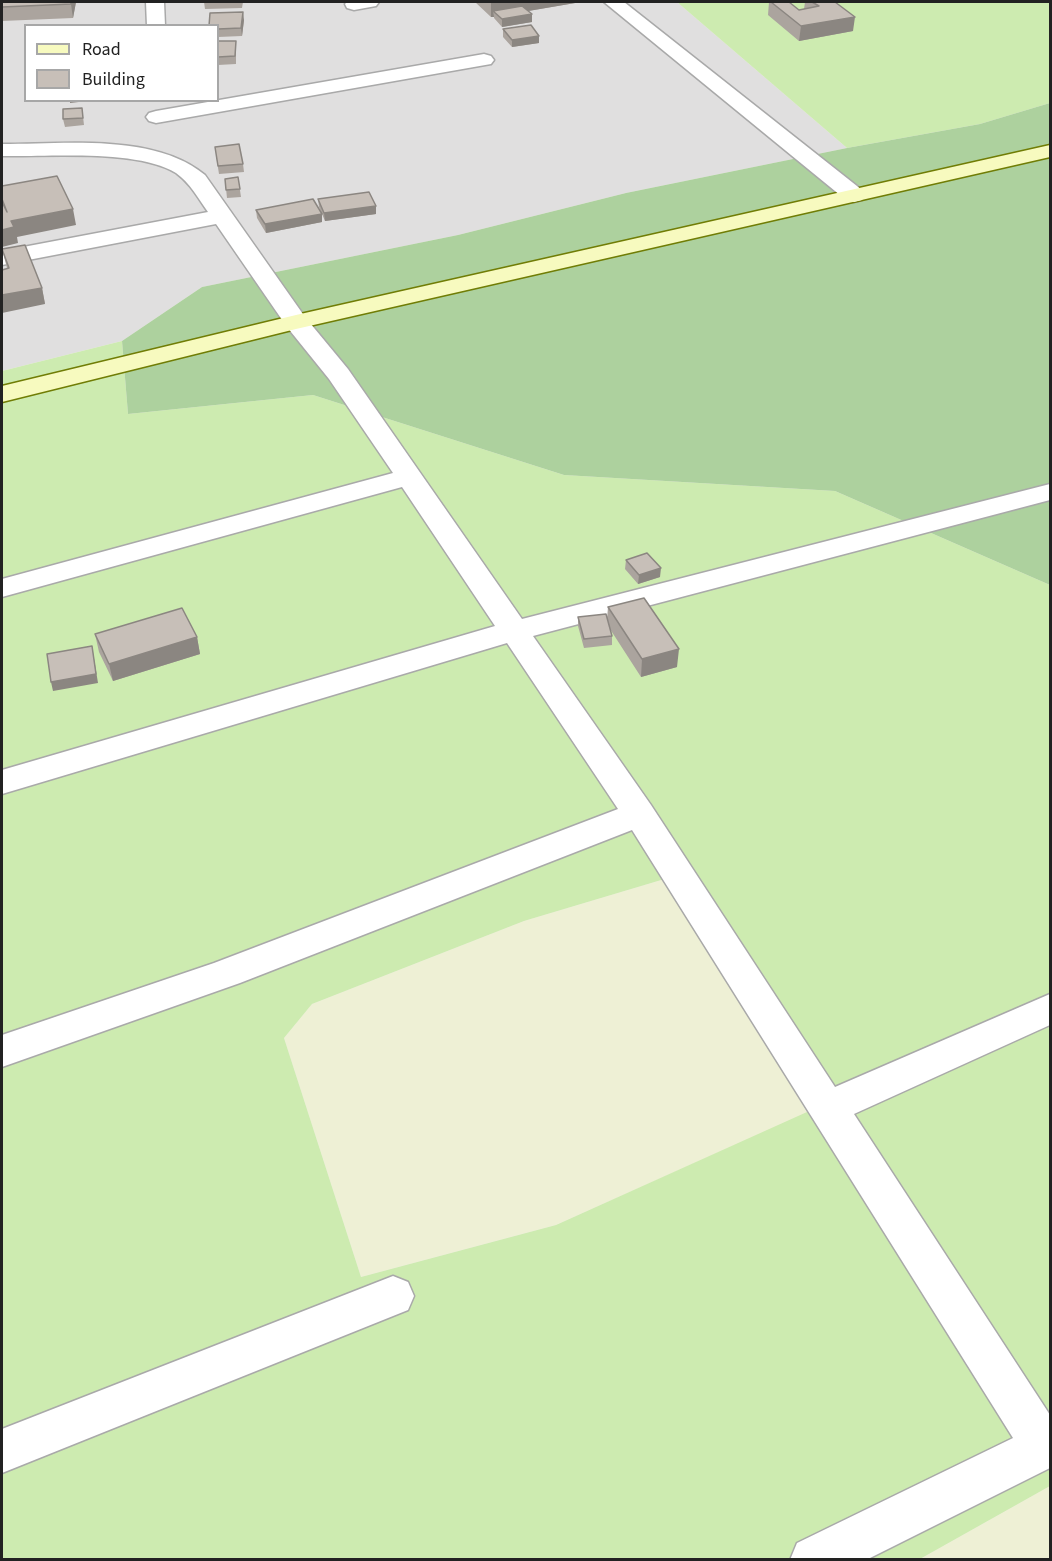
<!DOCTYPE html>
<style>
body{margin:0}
#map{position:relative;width:1052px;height:1561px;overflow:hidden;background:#f2efe9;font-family:"Source Sans 3",sans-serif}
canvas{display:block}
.frame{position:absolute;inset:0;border:3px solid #222;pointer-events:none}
.legend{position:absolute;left:24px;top:24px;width:195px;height:78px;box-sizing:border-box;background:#fff;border:2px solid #a7a7a7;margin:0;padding:8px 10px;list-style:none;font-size:18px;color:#222}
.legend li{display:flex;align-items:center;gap:12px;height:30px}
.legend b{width:30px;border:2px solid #a7a7a7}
</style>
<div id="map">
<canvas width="1052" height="1561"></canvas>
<div class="frame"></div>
<ul class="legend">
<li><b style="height:8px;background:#f7fabf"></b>Road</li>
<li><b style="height:16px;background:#c7bfb8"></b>Building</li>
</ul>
</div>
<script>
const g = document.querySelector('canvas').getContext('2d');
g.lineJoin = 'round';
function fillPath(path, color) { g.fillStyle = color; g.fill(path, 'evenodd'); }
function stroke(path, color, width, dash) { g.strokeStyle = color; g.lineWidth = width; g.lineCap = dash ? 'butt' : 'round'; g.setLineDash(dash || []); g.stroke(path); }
fillPath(new Path2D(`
 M2,2H677L847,148L626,193L458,235L202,287L122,341L2,371ZM26,26H218V100H26Z`), '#e0dfdf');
fillPath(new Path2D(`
 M678,875L807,1113L556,1225L361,1277L284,1038L312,1004L524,921Z
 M1050,1486V1559H920Z`), '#eef0d5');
fillPath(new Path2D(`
 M677,2H1050V103L980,124L847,148Z
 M122,341L128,414L313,395L564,475L835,491L1050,585V1486L920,1559L2,1560V371ZM678,875L807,1112L556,1225L361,1277L284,1038L312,1004L524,921Z`), '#cdebb0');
fillPath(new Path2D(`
 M1050,103V585L835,491L564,475L313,395L128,414L122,341L202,287L458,235L626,193L847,148L980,124Z`), '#add19e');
const street = new Path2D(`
 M146,2H164L165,26H147Z
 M347,2H379L376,6L354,10L347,8L345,4Z
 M604,2H624L862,190L865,195L862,200L854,202L846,200Z
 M484,54L491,56L494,60L491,64L156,123L149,121L146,117L149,113L156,111Z
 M2,144C64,144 155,133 205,175L305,317L348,369L522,619L1050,484V500L533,636L651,805L835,1087L1050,994V1025L854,1114L1050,1415V1468L866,1560H790L797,1543L1013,1438L632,830L240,983L2,1067V1035L214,963L618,809L507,643L2,794V770L495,626L402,487L2,597V579L393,473L329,379L287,327L216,224L2,265V251L208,212C198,198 190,183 176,173C137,149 48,157 2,156Z
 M393,1276L408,1282L414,1296L408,1310L2,1473V1429Z`);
const secondary = new Path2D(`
 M1050,145V157L296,329L2,402V386L296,315Z`);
stroke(street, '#a9a9a9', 3);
stroke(secondary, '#707d05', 3);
fillPath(street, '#fff');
fillPath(secondary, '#f7fabf');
fillPath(new Path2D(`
 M2,2H76L73,18L2,21Z
 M204,2H243L242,8L205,9Z
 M475,2H581L528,11L532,22L502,27L494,18V17H491Z
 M769,2H789L799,10L804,9L805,2H835L853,31L799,41L768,15Z
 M244,20L242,36L218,37V26Z
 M503,29L539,36V43L512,47L503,37Z
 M218,41H236V64L218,65Z
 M82,108L84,125L65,127L63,119Z
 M216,155L243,164L244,172L219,174Z
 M238,177L241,197L227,198L225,179Z
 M318,199L376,206V214L325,221L319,207Z
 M256,210L322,214V222L266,233L257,218Z
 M2,249L42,288L45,304L7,268Z
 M626,560L660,577L638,584L625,569Z
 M608,607L677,667L641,677L610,629L612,636V645L584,648L578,626V617L607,619Z
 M95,634L197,637L200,654L113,681L99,652Z`), '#aba49e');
fillPath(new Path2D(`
 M71,2H76L73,18L71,4Z
 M499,2H581L499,16L493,11L494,17H491V3Z
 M243,12L244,20L242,36L241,28Z
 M532,14V22L502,27V19Z
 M855,17L853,31L799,41L801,26Z
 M539,36V43L512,47V40Z
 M70,100H96L70,103Z
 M376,206V214L325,221L324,213Z
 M73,209L76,225L17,237L18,243L2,247V230L11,221Z
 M322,214V222L266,233L265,224Z
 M42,288L45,304L2,313V295Z
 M661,568L660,577L638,584L639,575Z
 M197,637L200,654L113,681L109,664Z
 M92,646L98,683L53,691L51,682Z
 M679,649L677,667L641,677L642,659Z`), '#8b8681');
const building = new Path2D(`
 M2,2H71V4L2,7Z
 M771,2H789L799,10L819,6L812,2H835L855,17L801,26Z
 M522,6L532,14L502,19L493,11Z
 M243,12L241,28L218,29V26H209L210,13Z
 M531,25L539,36L512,40L503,29Z
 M218,41H236L235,56L218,57Z
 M82,108L83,118L63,119V109Z
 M239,144L243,164L218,166L215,147Z
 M57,176L73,209L11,221L14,227L2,230V202L7,212L2,199V186Z
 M238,177L240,189L226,190L225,179Z
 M369,192L376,206L324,213L318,199Z
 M313,199L322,214L265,224L256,210Z
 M25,245L42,288L2,295V270L9,268L2,249Z
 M647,553L661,568L639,575L626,560Z
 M644,598L679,649L642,659L608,607Z
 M182,608L197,637L109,664L95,634Z
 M606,614L612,636L584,639L578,617Z
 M92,646L96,674L51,682L47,654Z`);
fillPath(building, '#c7bfb8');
stroke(building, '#8b8681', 1.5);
</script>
